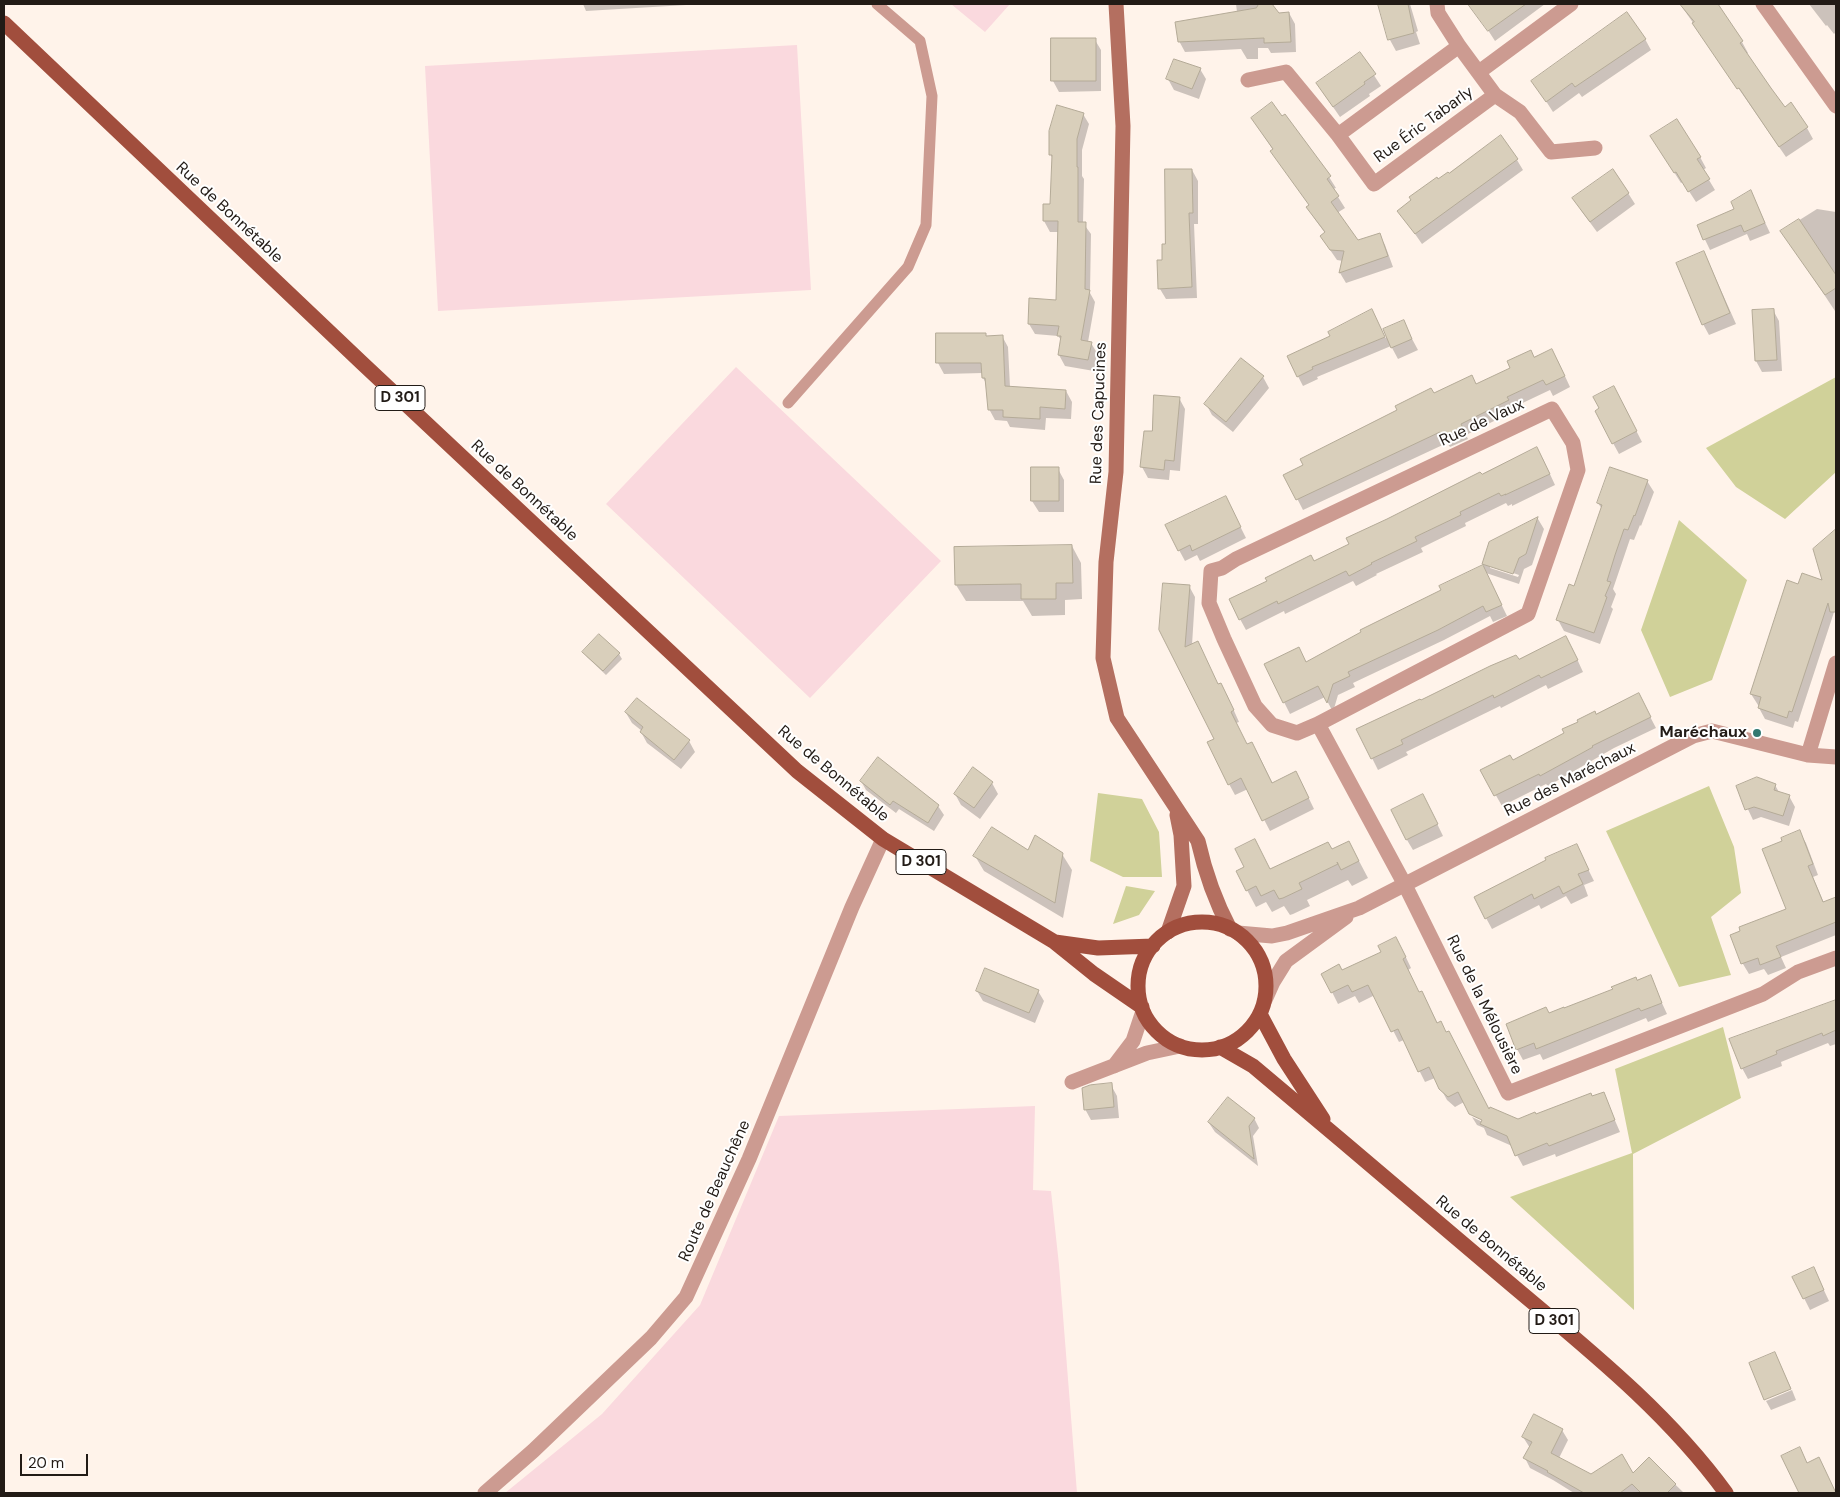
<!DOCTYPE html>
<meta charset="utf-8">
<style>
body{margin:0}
#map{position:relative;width:1840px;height:1497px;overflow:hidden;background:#fff3ea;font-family:"DM Sans",sans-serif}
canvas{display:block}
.frame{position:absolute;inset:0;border:5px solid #221b16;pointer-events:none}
.scale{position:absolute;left:20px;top:1454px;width:68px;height:22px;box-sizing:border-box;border:2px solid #221b16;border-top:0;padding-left:6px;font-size:15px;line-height:18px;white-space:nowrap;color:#221b16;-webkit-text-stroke:4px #fff;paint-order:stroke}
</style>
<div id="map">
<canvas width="1840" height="1497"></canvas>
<div class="frame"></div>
<div class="scale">20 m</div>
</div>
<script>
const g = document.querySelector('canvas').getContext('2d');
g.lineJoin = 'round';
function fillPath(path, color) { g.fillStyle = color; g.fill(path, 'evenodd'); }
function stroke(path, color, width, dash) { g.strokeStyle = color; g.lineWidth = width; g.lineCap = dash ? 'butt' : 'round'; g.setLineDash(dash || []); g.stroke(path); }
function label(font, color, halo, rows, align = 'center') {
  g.font = font + ' "DM Sans",sans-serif'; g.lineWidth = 4; g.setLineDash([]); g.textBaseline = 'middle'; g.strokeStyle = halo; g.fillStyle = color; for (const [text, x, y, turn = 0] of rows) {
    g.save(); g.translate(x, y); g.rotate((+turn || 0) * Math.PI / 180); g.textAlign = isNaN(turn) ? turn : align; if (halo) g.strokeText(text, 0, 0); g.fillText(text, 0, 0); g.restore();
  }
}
fillPath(new Path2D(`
 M951,4H1010L985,32Z
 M797,45L811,290L438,311L425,66Z
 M736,367L941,561L810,698L606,504Z
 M1035,1106L1033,1190L1051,1191L1059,1265L1077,1493H505L602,1414L700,1305L779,1116Z`), '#fad9de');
fillPath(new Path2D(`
 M1836,377V472L1785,519L1736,487L1706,448Z
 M1679,520L1747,580L1712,680L1670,697L1641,630Z
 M1709,786L1734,847L1741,893L1711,917L1731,975L1679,987L1606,831Z
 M1098,793L1142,799L1159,832L1162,877H1123L1090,861Z
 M1126,886L1155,891L1139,915L1113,924Z
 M1723,1027L1741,1098L1633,1154L1634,1310L1510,1197L1632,1153L1615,1069Z`), '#d0d199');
fillPath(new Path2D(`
 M583,4H703L586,11Z
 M1236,4H1270L1278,14L1289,13L1295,24L1296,52L1271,53L1268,48H1258V59H1247L1241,49L1185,52L1179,41L1237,12Z
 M1380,4H1410L1418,31L1416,32L1420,44L1396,51L1390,40Z
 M1484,4H1545L1495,41L1475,10Z
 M1680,4H1716L1742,42L1748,53L1746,54L1785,108L1807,128L1813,139L1786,157Z
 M1809,4H1836V32L1834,34L1827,25L1826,26Z
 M1645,39L1651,50L1582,97L1579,93L1553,112L1533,81Z
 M1095,40L1101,50V91L1059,92L1053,81Z
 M1360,54L1381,86L1369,94L1370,96L1340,117L1324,94Z
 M1200,69L1206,79L1199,99L1174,90L1168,79Z
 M1083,114L1089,124L1082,150V176L1084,179L1083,223L1091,234L1090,293L1095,302L1088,342L1091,343L1097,353L1094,371L1065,366L1059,355L1062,341L1058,336L1035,334L1029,324L1058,301L1059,232H1050L1044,221L1052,205L1053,159L1050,154Z
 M1252,118L1329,177L1336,188L1333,189L1345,208L1337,213L1358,242L1379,234L1385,245L1393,267L1346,283L1340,273L1343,261L1337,260L1328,247L1325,233L1314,218L1310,206Z
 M1658,147L1700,157L1706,168L1703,170L1715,190L1696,202L1683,182L1681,183Z
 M1517,160L1523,170L1422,244L1399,211L1438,181Z
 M1192,170L1198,181V224H1194L1197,298L1166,299L1160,289L1166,245Z
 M1751,192L1770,233L1750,241L1747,234L1710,250L1698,225L1736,209Z
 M1628,193L1635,204L1597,232L1580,209Z
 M1817,209L1836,212L1835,311L1782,231Z
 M1704,252L1736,324L1709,335L1703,324Z
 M1773,310L1779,321L1782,371L1762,372L1756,361L1753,312Z
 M1372,311L1385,338L1403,322L1418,350L1398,359L1391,346L1317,377L1318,379L1303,386L1288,357L1332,337Z
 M937,334H985L987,337L1002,336L1008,347L1010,387L1066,391L1072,402L1071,419L1046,418L1045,430L1010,427L1007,421L995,420L989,409L987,385L983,378V373L944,374L938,363Z
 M1534,359L1558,361L1570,387L1553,396L1550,390L1512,408L1514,411L1466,435L1468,439L1450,447L1447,443L1303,510L1285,475L1434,395L1476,385Z
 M1263,377L1269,388L1233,432L1212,415L1206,404Z
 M1179,398L1185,409L1180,471L1170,470L1169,480L1148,478L1142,467L1153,433Z
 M1620,399L1642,442L1619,454L1613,443L1600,409Z
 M1543,459L1555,485L1512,506V504L1508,506L1506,503L1465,523L1466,526L1421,548L1423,552L1376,574L1377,575L1356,586L1353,581L1285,614L1284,611L1246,630L1240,619L1314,562L1350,545L1481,476Z
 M1058,469L1064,480V512H1039L1032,501Z
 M1647,481L1654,492L1641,526L1640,525L1634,540L1630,539L1613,589L1616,594L1611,607L1613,609L1600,644L1564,631L1558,620L1575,587L1602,509L1598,503Z
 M1231,508L1246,538L1200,561L1197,555L1185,561L1179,550Z
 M1538,519L1544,529L1532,565L1524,569L1519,584L1486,573L1507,616L1493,622L1490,616L1444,640L1353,683L1355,687L1338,695L1333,712L1325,697L1290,714L1265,664L1298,648L1307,663L1443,591L1441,587L1484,566L1483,564L1490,543ZM1490,565L1519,575L1518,577L1490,568Z
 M1836,530V606L1798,722L1795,721L1793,728L1765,719L1759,708L1760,706L1758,705L1751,694L1799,586L1824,582L1815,550Z
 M1072,546L1081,563L1082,599L1065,600V615L1032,616L1023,601H966L956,585Z
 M1189,586L1195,597L1192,645L1218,685L1227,695L1239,722L1236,723L1247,746L1258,754L1273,784H1302L1314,809L1270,831L1248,789L1235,795L1229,784L1215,739L1161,630Z
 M599,635L619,654L622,659L606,675L587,657L584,652Z
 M1572,648L1583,672L1548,689L1546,685L1501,708L1500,706L1406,752L1408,755L1378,770L1358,730L1518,661Z
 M1644,705L1656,728L1614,748L1548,786L1546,784L1502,806L1482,771L1513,761L1566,734L1596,715Z
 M626,713L689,741L695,752L681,769L647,743L641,732L642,731L632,723Z
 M879,759L938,806L944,815L934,831L899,809L896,813L866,790L861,781Z
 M992,783L998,794L980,819L961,805L955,794Z
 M1775,785L1780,794L1789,796L1795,807L1789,826L1761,817L1753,820L1737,786Z
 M1429,807L1443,836L1413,850L1407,840Z
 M1799,832L1806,843L1818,875L1813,877L1824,903L1836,899V935L1781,957L1786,968L1768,975L1764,969L1749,974L1743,964L1732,936L1787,910L1783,842Z
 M1349,842L1368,878L1352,886L1348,880L1307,900L1310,906L1293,914L1290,915L1284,906L1272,912L1266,902L1256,907L1247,890L1271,870L1332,850Z
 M1576,845L1594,881L1584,885L1588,896L1571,904L1566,896L1541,909L1539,905L1492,929L1486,918L1548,861Z
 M1028,852L1062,854L1072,870L1063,918L984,871L975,856Z
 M1402,949L1411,968L1408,970L1419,994L1422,993L1438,1024L1489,1111L1518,1120L1536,1116L1603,1093L1620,1132L1556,1157L1555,1154L1523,1166L1512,1146L1487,1135L1484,1128L1477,1125L1472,1117L1487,1124L1464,1102L1455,1107L1447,1100L1435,1078L1425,1082L1404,1040L1399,1042L1375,995L1359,1003L1355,996L1338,1004L1323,974L1342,972Z
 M1650,977L1667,1014L1648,1022L1646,1018L1543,1060L1540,1054L1523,1060L1517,1049L1549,1014Z
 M977,991H1038L1044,1001L1035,1023L983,1001Z
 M1836,1001V1044L1830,1046L1828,1043L1781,1062L1782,1066L1748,1079L1742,1068L1731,1039Z
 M1111,1085L1117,1096L1119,1118L1091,1120L1085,1109Z
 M1254,1118L1259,1128L1253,1136L1258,1166L1215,1132L1209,1123Z
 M1814,1269L1829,1301L1810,1310L1794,1278Z
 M1775,1353L1791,1388L1765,1399Z
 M1792,1390L1796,1400L1771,1410L1766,1401Z
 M1562,1430L1568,1440L1559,1458L1591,1476L1633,1475L1649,1459L1684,1493H1574L1553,1480L1530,1468L1525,1458L1530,1448L1523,1437Z
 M1799,1449L1808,1464L1819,1459L1836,1493H1800L1783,1457Z`), '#0003');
const building = new Path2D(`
 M1259,4H1272L1279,13L1289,12L1291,42L1264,43V38L1178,42L1175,22L1256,8Z
 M1378,4H1408L1414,33L1388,40Z
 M1468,4H1526L1488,31Z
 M1680,4H1718L1743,41L1740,43L1771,88L1785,107L1791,102L1808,127L1779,147L1739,88L1737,89L1692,23L1694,22Z
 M1627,12L1646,39L1575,87L1572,83L1546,102L1531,81Z
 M1051,38H1096V81H1051Z
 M1360,52L1376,74L1364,82L1365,84L1333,107L1316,83Z
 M1174,59L1201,68L1192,89L1166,79Z
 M1272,102L1282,116L1285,114L1331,176L1327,179L1339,196L1331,202L1358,240L1380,233L1388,256L1339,273L1344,251L1330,250L1320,236L1325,232L1306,207L1309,205L1270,151L1273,149L1251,118Z
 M1057,105L1084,113L1077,139V167H1078V222H1086L1085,289L1090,290L1081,340L1092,342L1088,360L1058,355L1061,336H1057L1059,326L1028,324L1029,298L1056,300L1058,221H1043V204H1050L1052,155H1049V131Z
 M1677,119L1701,157L1697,159L1710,179L1688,192L1676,172L1674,173L1650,136Z
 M1501,135L1518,159L1415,234L1397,211L1411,200L1409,197L1437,177L1438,179L1448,172L1449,173Z
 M1165,169H1192L1193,213H1189L1192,287L1158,289L1157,260H1162V244H1165Z
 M1613,169L1629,193L1590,222L1572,198Z
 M1751,190L1765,223L1744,232L1741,225L1703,240L1697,225L1734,209L1731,202Z
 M1799,219L1836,275V288L1825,295L1780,231Z
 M1704,251L1730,313L1702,325L1676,263Z
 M1372,309L1385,337L1312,367L1313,369L1297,377L1287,356L1330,336L1328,332Z
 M1774,309L1777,360L1755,361L1752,310Z
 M1404,320L1412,339L1391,348L1383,329Z
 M936,333H986V336L1003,335L1005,386L1066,390L1065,409L1040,407V419L1003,417V410H988L985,378H982L981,363H936Z
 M1552,349L1565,376L1546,385L1543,380L1507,397L1509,400L1461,424L1463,428L1443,437L1440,432L1296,500L1283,475L1303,465L1300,459L1397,410L1395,406L1431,388L1434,393L1472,375L1476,384L1510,368L1507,361L1531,350L1534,357Z
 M1241,358L1264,376L1226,422L1204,404Z
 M1614,386L1637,431L1612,444L1595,411L1599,408L1593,397Z
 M1154,395L1180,397L1174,461L1165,460L1164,470L1140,467L1144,431H1152Z
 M1537,447L1550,474L1505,495L1506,494L1501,496L1499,493L1460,512L1461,515L1415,537L1417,541L1371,563L1372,564L1349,576L1346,571L1278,604L1277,601L1239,620L1229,599L1267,581L1265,578L1311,555L1314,561L1349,544L1346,538L1387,519L1480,472L1482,474Z
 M1031,467H1059V501H1031Z
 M1610,467L1648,480L1635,516L1634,515L1628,530L1624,529L1615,555L1607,581L1611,582L1605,596L1607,597L1594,633L1556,620L1569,584L1574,586L1602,505L1597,503Z
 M1226,496L1241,527L1192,551L1190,545L1178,551L1165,525Z
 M1538,517L1526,554L1519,558L1513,574L1482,564L1489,542Z
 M1836,529V612H1830L1828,603L1792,712L1789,711L1787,718L1758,708L1761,697L1750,694L1787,580L1798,584L1802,573L1822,580L1813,549Z
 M1072,545L1073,583H1056V599H1021V584L955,585L954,547Z
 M1483,565L1502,605L1486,612L1483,606L1438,630L1348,672L1350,676L1333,684L1327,703L1318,686L1283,703L1264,664L1299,647L1306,662L1361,632L1360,630L1441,590L1439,586Z
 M1163,583L1190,585L1185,647L1198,641L1218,684L1221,683L1234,710L1231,712L1247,744L1252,742L1272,783L1296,771L1309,798L1262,821L1241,778L1228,785L1207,742L1214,739L1159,630Z
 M599,634L620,653L603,671L582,652Z
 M1566,636L1578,660L1541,678L1539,675L1494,698L1493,695L1401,740L1403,744L1371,759L1356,729L1420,699L1421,700L1490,666L1516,655L1519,659Z
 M1639,693L1651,717L1592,746L1593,747L1540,776L1539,774L1494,796L1480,770L1510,755L1513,760L1564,733L1562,729L1578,722L1577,720L1595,711L1596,714Z
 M637,698L690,740L674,760L640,732L643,727L625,712Z
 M878,757L939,805L928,823L893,801L890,805L860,781Z
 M973,767L993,782L974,808L954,794Z
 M1757,777L1776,784L1774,790L1790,795L1783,816L1754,807L1745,810L1736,786Z
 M1423,794L1438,824L1406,840L1391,810Z
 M992,827L1028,850L1035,835L1063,853L1055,903L973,856Z
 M1800,830L1813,864L1808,866L1823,902L1836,897V922L1776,946L1781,957L1760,965L1758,958L1741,964L1730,935L1740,931L1739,927L1786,909L1762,849L1782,841L1781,838Z
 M1255,839L1270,869L1328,842L1332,849L1349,841L1359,861L1341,870L1337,862L1338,864L1299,883L1302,889L1283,898L1279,899L1274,890L1261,896L1256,886L1246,891L1236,871L1244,867L1235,849Z
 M1577,844L1589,870L1578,874L1583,884L1563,894L1559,886L1534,899L1532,894L1485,919L1474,897L1546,860L1545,858Z
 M1396,937L1406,957L1403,959L1419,992L1422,991L1437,1023L1441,1021L1446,1032L1449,1031L1489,1109L1490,1107L1518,1119L1535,1112L1536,1114L1591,1093L1592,1096L1604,1092L1615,1120L1549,1146L1547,1143L1515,1156L1507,1136L1480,1124L1482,1120L1469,1114L1458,1092L1448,1097L1439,1089L1429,1067L1418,1072L1398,1029L1391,1032L1368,985L1352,992L1348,985L1331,993L1321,974L1339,964L1342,970L1381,952L1378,946Z
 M985,968L1039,990L1029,1013L976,991Z
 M1651,975L1662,1003L1641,1011L1639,1008L1536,1049L1534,1043L1516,1050L1506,1024L1546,1007L1549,1013L1564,1007V1008L1613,989L1611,987L1636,977L1637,980Z
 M1836,1000V1030L1823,1036L1822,1033L1776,1051L1777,1054L1741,1069L1729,1039Z
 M1112,1083L1114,1107L1084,1110L1082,1088L1090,1085Z
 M1228,1097L1255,1118L1249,1126L1254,1159L1208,1122Z
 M1814,1267L1824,1290L1803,1299L1792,1277Z
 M1775,1352L1791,1389L1764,1400L1749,1363Z
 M1534,1414L1563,1429L1551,1453L1591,1474L1622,1454L1633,1473L1649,1457L1676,1484L1667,1493H1641L1632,1484L1620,1493H1584L1547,1472L1548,1471L1523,1458L1532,1442L1522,1437Z
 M1800,1447L1807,1463L1819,1457L1836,1493H1799L1781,1456Z`);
fillPath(building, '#d9cfbb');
stroke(building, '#b4aa97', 1);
stroke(new Path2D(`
 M788,403L908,267L926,225L932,96L920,41L877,4`), '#cc9b91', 11);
stroke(new Path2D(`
 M1437,4L1438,13L1459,46
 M1763,4L1836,106
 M1459,46L1495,95L1374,184L1338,135Z
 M1479,72L1571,4
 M1248,80L1286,72L1338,135
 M1495,95L1520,112L1551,152L1595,148
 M1552,409L1573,443L1578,470L1528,614L1318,724L1297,733L1272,725L1255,706L1224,639L1209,603L1211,571L1222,568L1236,559Z
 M1318,724L1405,885L1508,1093L1763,994L1798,972L1836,958
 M1808,755L1836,663
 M1238,933L1272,936L1287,933L1359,908L1693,736L1712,731L1808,755L1836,757
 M1265,1000L1273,982L1286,961L1346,917
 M1114,1066L1133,1041L1143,1011
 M1072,1082L1147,1053L1180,1046
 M485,1493L533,1451L651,1338L686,1297L749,1159L852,907L883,839`), '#cc9b91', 15);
stroke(new Path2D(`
 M1116,4L1123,126L1116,472L1106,562L1103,658L1117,718L1198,841C1205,872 1215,901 1230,929
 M1168,932L1184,886L1181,835L1177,815`), '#b46f60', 15);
stroke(new Path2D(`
 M4,23L362,363L797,771L883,839L1053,941L1094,974L1142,1007
 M1138 986a64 64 0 1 1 128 0a64 64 0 1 1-128 0Z
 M1055,942L1098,948L1153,946
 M1260,1014L1284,1059L1323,1119
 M1220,1047L1253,1066C1340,1139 1426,1212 1513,1286C1589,1350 1667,1412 1726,1493`), '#a14e3d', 15);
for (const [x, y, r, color] of [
 [1757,733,5,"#327971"]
]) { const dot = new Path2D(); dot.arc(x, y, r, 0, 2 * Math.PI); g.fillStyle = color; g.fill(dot); stroke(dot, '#fff', 2); }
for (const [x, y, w] of [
 [400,398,50],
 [921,862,50],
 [1554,1321,50]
]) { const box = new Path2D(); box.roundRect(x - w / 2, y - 12.5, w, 25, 4); g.fillStyle = '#fff'; g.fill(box); stroke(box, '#221b16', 1); }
label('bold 15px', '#221b16', null, [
 ["D 301",400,398],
 ["D 301",921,862],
 ["D 301",1554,1321]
]);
label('16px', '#221b16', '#fff', [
 ["Rue Éric Tabarly",1424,125,-36],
 ["Rue de Bonnétable",229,213,43],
 ["Rue des Capucines",1099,413,-88],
 ["Rue de Vaux",1482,423,-25],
 ["Rue de Bonnétable",524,491,43],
 ["Rue de Bonnétable",833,774,40],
 ["Rue des Maréchaux",1570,780,-27],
 ["Rue de la Mélousière",1484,1005,64],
 ["Route de Beauchêne",715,1191,-66],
 ["Rue de Bonnétable",1491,1244,40]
]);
label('bold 16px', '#221b16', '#fff', [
 ["Maréchaux",1747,733]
], 'right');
</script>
